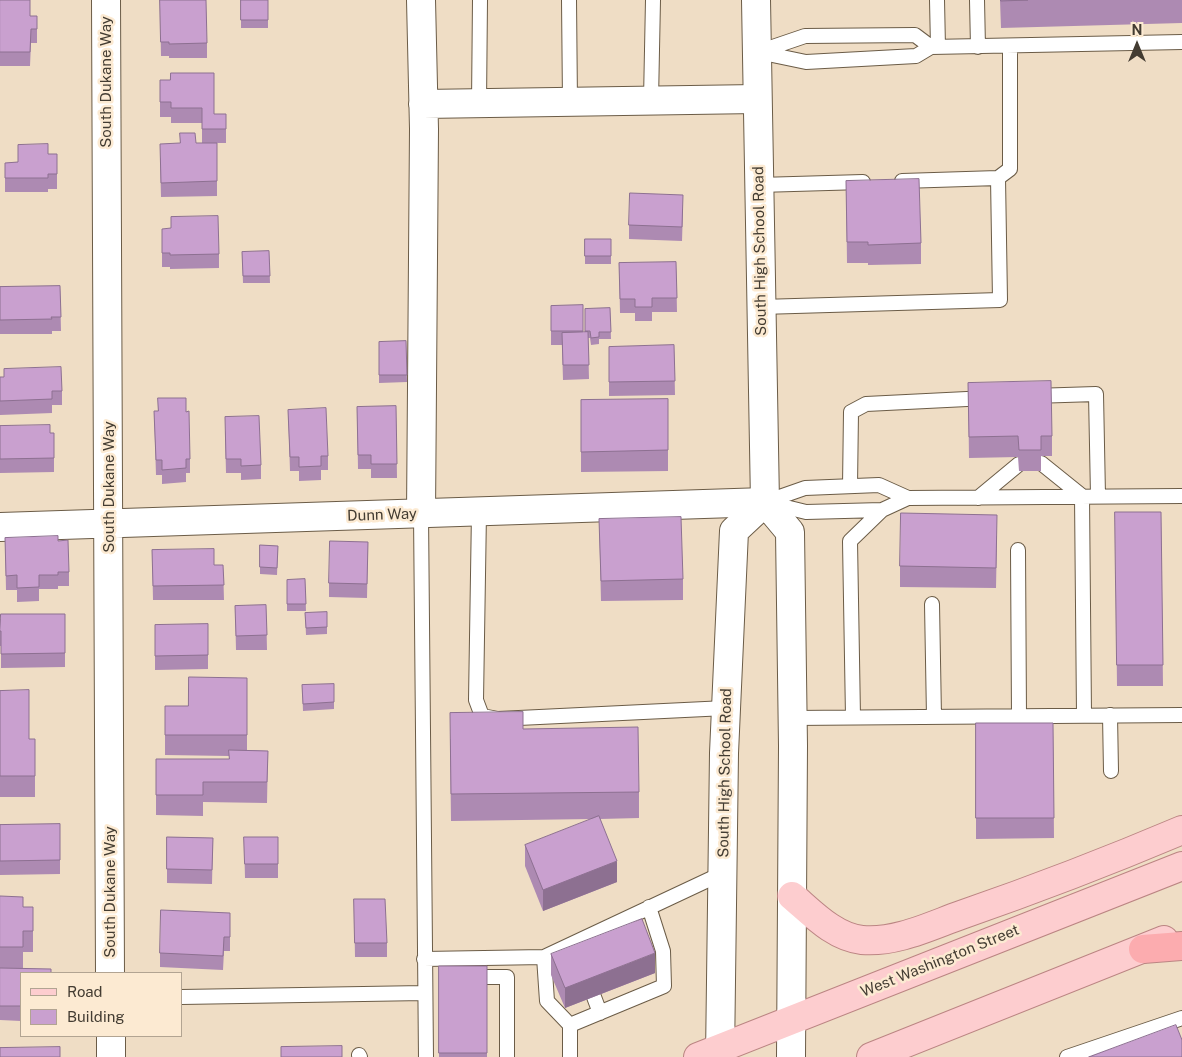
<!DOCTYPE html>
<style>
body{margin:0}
#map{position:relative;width:1182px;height:1057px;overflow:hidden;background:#efddc5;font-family:"Public Sans",sans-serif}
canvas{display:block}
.legend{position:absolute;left:20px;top:972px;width:162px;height:65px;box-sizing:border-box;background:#fcead2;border:1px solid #b2a492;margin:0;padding:6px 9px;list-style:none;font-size:15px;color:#433c32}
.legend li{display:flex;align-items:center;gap:10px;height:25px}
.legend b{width:25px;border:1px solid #b2a492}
.north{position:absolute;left:1112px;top:20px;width:50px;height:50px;-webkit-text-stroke:4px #fcead2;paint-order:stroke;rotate:0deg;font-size:14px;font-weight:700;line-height:20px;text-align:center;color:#433c32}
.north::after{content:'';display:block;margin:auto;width:18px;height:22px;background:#433c32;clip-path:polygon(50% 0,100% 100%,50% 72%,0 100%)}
</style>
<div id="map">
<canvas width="1182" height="1057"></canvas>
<ul class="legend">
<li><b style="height:6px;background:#fdcdcf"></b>Road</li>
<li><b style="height:14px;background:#c9a0cf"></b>Building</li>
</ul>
<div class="north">N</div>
</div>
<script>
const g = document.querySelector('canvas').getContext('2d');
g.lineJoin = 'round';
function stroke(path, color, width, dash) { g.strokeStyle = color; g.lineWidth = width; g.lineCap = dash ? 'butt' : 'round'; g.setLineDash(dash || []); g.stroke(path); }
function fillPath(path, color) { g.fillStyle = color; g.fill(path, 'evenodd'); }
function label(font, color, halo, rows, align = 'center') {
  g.font = font + ' "Public Sans",sans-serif'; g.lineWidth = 5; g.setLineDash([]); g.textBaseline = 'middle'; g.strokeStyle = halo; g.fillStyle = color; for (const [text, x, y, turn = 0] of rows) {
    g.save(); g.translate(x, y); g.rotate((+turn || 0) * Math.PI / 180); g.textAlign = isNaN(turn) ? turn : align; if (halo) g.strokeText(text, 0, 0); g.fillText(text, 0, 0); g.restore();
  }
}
const lane = new Path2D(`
 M569,0L570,102
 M937,0L938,47
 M977,0L978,47
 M915,35L931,47L916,56L806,62L758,52L805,36Z
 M931,47L1182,42
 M651,100L653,0
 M479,103L480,0
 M998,178L1010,169V46
 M759,185L863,182
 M761,307L1000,300L998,178L902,181
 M1033,396L1096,394L1098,496
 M1041,463L1082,496L1084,715
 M879,485L908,498L882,510L806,512L765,502L805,488Z
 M850,486L851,412L866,404L987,398
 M908,498L1182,496
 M978,498L1019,464
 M479,512L476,700L482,716L498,719L726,708
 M421,514L426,1057
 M1018,550L1019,716
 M932,604L934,717
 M1110,715L1111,771
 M853,717L850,541L882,510
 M792,718L1182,715
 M544,957L547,1001L570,1025V1057
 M424,959L544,957L723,873
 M470,977H507V1057
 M181,997L424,993
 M594,997L600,1013
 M570,1025L664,986L663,951L649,907
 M359,1055L360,1057
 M1067,1057L1182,1018`);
const street = new Path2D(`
 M106,0L110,973
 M423,104L757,99
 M421,514L424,129L421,0
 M0,527L765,502
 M111,1036V1057`);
const secondary = new Path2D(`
 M756,0L765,502L790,532L793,746L791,1057
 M720,1057L724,753L734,531L765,502`);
const primary = new Path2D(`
 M792,896C812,913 834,937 862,940C896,943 930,926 961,915C1036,889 1109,861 1182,830
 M698,1057L1182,866
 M871,1057L1164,940`);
const highway = new Path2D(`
 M1143,949L1182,946`);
stroke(lane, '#6b5c47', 16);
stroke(street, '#6b5c47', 30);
stroke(secondary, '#6b5c47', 30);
stroke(primary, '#bb8583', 30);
stroke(highway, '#bb8583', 30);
stroke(lane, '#fff', 14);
stroke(street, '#fff', 28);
stroke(secondary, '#fff', 28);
stroke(primary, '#fdcdcf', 28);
stroke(highway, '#fcacaf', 28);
fillPath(new Path2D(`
 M0,0L30,16H37V43H31L30,66H0Z
 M160,0L207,43V58H169V56H161Z
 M241,0H268V28H241Z
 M1000,0H1182V23L1001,28Z
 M160,80L214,114H226V143H217V196L161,197L160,158L196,143H202V123H171V117H160Z
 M48,154H57V189H48V192H5V163L18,162Z
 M846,181L921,243V264L868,265V263H847Z
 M683,209L682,241L629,239V225Z
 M162,229L219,254V268L170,269V267H162Z
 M585,239H611V264H585Z
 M269,251L270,283H243L242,252Z
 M676,262L677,312H652V321H635V313H620L619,263Z
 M60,286L61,331H52V334H0V287Z
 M583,305V333L585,332V309L610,308L611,339H599V344L591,345L590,338H588L589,379L563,380L562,345H551V306Z
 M406,341L407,382L379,383V342Z
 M674,345L675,395L609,396V347Z
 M0,377L62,391V405H52V413L0,415Z
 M968,383L1052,436V456H1041V471H1019L1018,457L969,458Z
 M668,399V471L581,472V400Z
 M396,406L397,478H371V469H358L357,407Z
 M288,410L328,456V470H321V480L299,481V471H290Z
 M154,411L186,412L190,459V473H186V482L162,484V475H156Z
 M0,426L50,433H54V472L0,473Z
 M225,431L261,465V479L241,480V473H226Z
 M1115,512H1161L1163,686H1117Z
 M599,519L683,579V600L601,601Z
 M997,536L996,588L900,587V566Z
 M5,538L58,541L69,572V586H58V589H39V601L17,602V590H6Z
 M368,542L367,598L329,597V583Z
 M260,545L278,546L277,575L260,574Z
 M152,550L214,565H223L224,600H153Z
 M305,579L306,611H287V580Z
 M266,605L267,650H236L235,606Z
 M327,612V634L306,635L305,613Z
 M65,614V667L1,668V646H0V619Z
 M208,624V669L155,670V625Z
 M247,678V750L268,751L267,803L203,802V816L156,815V759H229V756L165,755V706H188Z
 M334,684V709L303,711L302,685Z
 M0,691L29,739H35V797H0Z
 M976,723H1053L1054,838L976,839Z
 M523,729L639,792V818L600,819L617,882L543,911L525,866V845L592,819L451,821L450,739Z
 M60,824V874L0,875V825Z
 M167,837L213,838L212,884L167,883Z
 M244,837H278V878H245Z
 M0,896L23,907H33V952H23V968L21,973V1021L0,1020Z
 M354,899L387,943V957H355Z
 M230,927V951H224L223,970L160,967V953Z
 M551,954L655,973L565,1008L551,975Z
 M439,966H487V1057H439Z`), '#ad8ab2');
fillPath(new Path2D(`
 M617,861V882L543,911V890Z
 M655,953V973L565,1008V988Z`), '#8d7091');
const building = new Path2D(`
 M0,0H30V16H37V29H31L30,52H0Z
 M160,0H206L207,43L169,44V42H161Z
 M241,0H268V20H241Z
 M1001,0H1028L1001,1Z
 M171,73H214V114H226V129H202V108H171V102H160V80H170Z
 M180,133H195L196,143H217V181L161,183L160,144L180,143Z
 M48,144V154H57V174H48V178H5V163L18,162V145Z
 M919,179L921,243L868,245V242H847L846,181Z
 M630,193L683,195L682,227L629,225Z
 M218,216L219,254L170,255V253H162V229L171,228V217Z
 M585,239H611V256H585Z
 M269,251L270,276H243L242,252Z
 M676,262L677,298H652V307H635V299H620L619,263Z
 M60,286L61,317H51L52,319L0,320V287Z
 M583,305V331H551V306Z
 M610,308L611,332H599V337L591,338L590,331H585V309Z
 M588,332L589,365H563L562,333Z
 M406,341L407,375H379V342Z
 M674,345L675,381L609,382V347Z
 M61,367L62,391H52V399L0,401V377H4V369Z
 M1051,381L1052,436H1041V450H1019L1018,436L969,437L968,383Z
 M158,398H186V412L189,411L190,459H186V468L162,470V460H156L154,411H158Z
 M668,399V450L581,452V400Z
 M396,406L397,464H371V455H358L357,407Z
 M326,408L328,456H321V466L299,467V457H290L288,410Z
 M259,416L261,465L241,466V459H226L225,417Z
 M50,425V433H54V458L0,459V426Z
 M1115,512H1161L1163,665H1117Z
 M901,513L997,515L996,568L900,566Z
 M681,517L683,579L601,581L599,519Z
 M58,536V541L68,540L69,572H58V575H39V587L17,588V575L6,576L5,538Z
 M330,541L368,542L367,584L329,583Z
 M260,545L278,546L277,568L260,567Z
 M214,549V565H223L224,585L153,586L152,550Z
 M305,579L306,604H287V580Z
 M266,605L267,635L236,636L235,606Z
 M327,612V627L306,628L305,613Z
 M1,614H65V653L1,654V631H0Z
 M208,624V655L155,656V625Z
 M189,677L247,678V735H165V706H188Z
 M334,684V702L303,704L302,685Z
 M29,690V739H35V776H0V691Z
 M523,712V729L638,727L639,792L451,794L450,713Z
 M976,723H1053L1054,818H976Z
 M229,750L268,751L267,782H203V795H156V759H229Z
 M599,816L617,861L543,890L525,845Z
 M60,824V860L0,861V825Z
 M167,837L213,838L212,870L167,869Z
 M244,837H278V864H245Z
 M0,896L23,897V907H33V931H23V947H0Z
 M354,899H385L387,943H355Z
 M161,910L230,913V937H224L223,956L160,953Z
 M642,919L655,953L565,988L551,954Z
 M439,966H487V1053H439Z
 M0,968L51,969V973H21V1006H0Z
 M1176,1025L1182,1040V1057H1089Z
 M342,1046V1057H281V1047Z
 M60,1047V1057H0V1048Z`);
fillPath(building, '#c9a0cf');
stroke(building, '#8d7091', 1);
label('15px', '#433c32', '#fcead2', [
 ["South Dukane Way",106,82,-90],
 ["South High School Road",760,251,-91],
 ["South Dukane Way",109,487,-90],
 ["Dunn Way",382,515,-2],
 ["South High School Road",725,773,-89],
 ["South Dukane Way",110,892,-90],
 ["West Washington Street",940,961,-22]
]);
</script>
